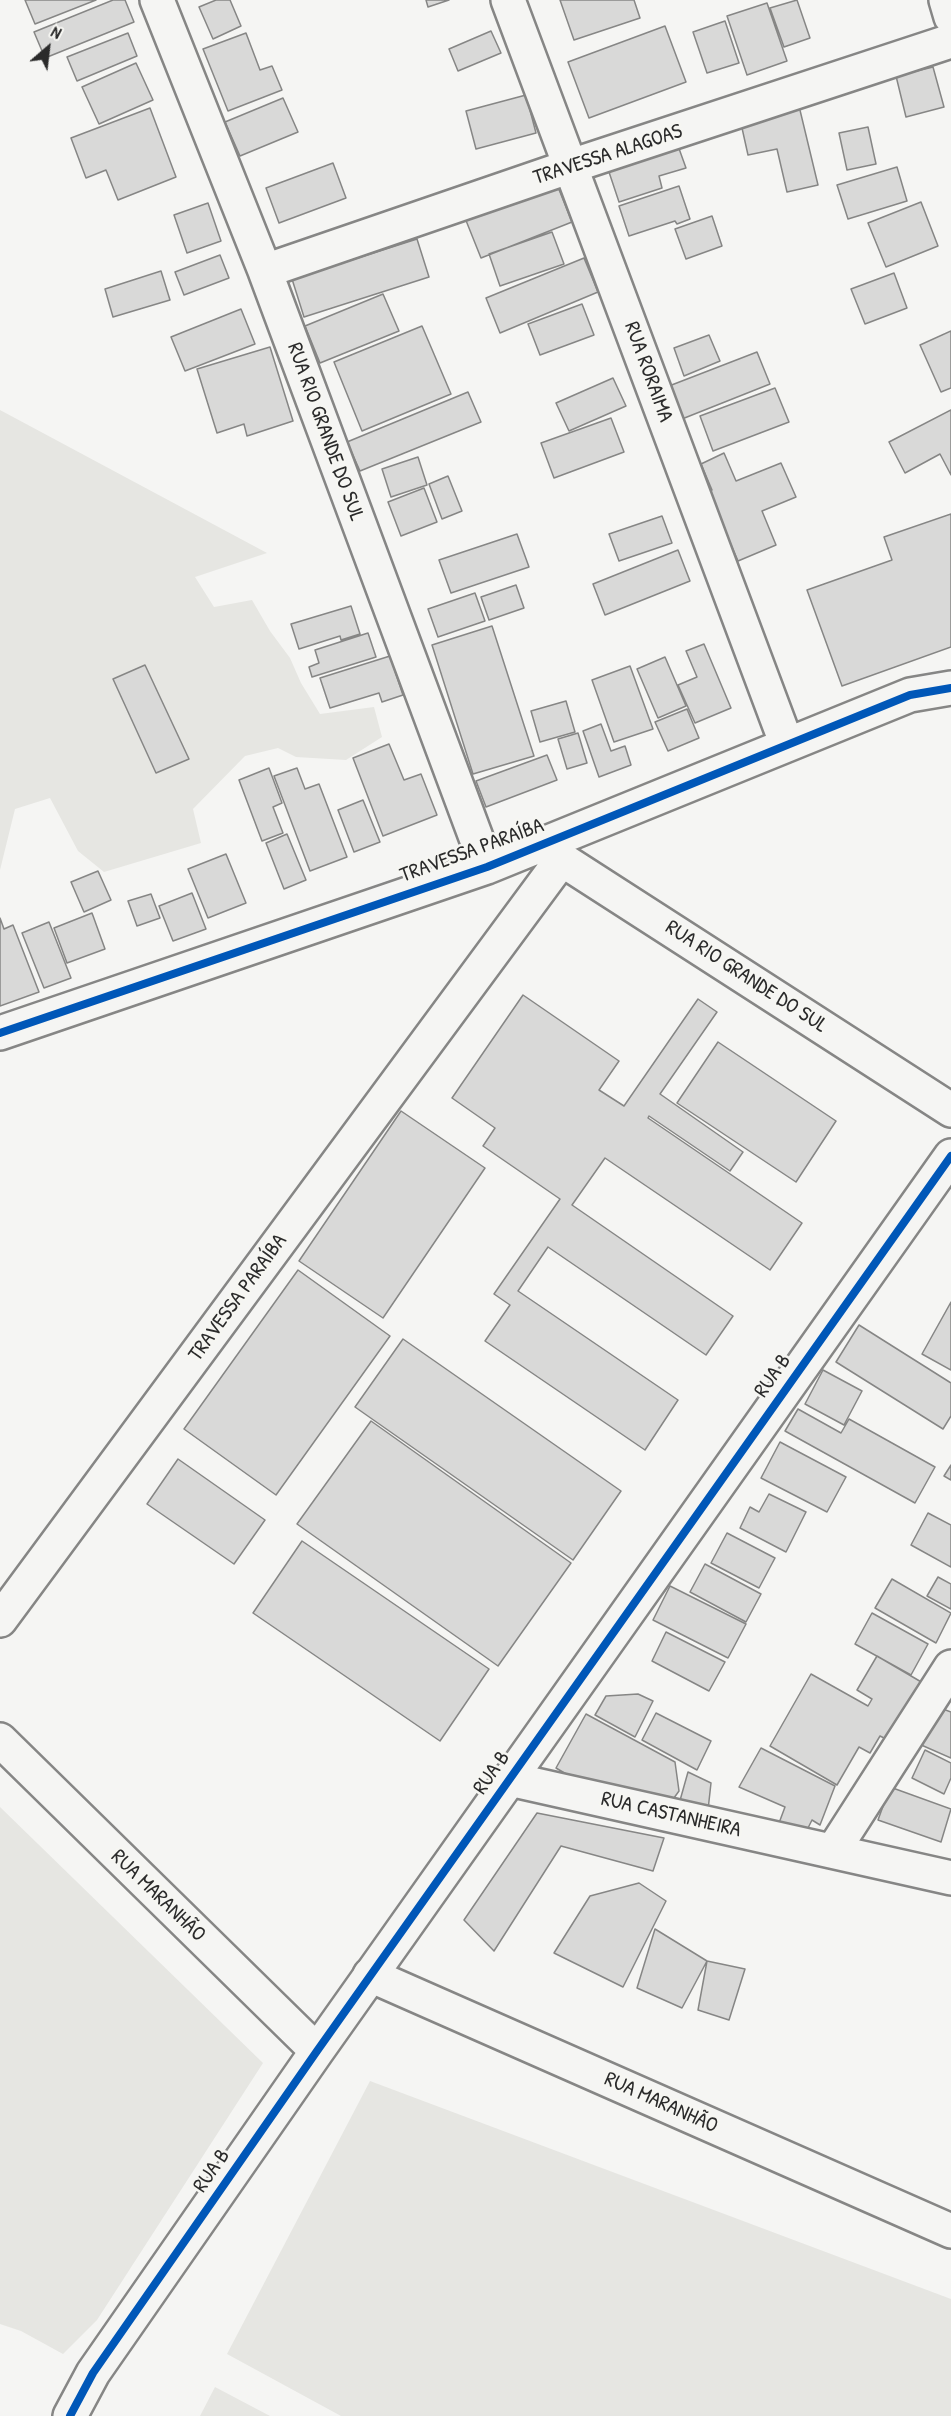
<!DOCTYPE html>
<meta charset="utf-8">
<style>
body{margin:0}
#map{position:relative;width:951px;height:2416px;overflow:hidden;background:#f5f5f3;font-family:"Patrick Hand",sans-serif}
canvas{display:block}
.north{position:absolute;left:18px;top:18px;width:60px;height:60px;-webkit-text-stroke:4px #f6f6f2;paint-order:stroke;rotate:28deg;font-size:16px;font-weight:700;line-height:24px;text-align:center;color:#2b2b2b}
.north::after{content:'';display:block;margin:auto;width:21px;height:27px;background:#2b2b2b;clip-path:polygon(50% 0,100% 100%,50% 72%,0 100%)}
</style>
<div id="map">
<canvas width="951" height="2416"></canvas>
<div class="north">N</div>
</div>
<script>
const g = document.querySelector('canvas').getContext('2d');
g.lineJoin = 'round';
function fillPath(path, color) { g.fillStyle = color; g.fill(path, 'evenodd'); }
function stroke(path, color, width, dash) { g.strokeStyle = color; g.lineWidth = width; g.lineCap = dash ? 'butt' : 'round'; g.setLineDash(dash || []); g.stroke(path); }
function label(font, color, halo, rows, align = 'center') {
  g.font = font + ' "Patrick Hand",sans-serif'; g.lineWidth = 5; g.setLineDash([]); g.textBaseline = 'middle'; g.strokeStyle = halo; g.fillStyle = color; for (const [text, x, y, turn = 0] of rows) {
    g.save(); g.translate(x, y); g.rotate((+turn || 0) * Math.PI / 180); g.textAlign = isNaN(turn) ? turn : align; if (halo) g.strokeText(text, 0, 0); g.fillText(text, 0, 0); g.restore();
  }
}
fillPath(new Path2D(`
 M0,410L267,553L195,577L214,607L252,600L270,631L290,658L301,683L320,714L374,707L382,737L346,760L296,757L278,748L245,756L193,809L201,843L104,872L78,851L50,798L15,809L0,870Z
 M0,1807L263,2063L97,2320L63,2354L21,2331L0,2324Z
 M370,2081L951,2299V2416H341L227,2354Z
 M215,2387L270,2416H200Z`), '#e6e6e2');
const building = new Path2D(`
 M25,0H96L35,24Z
 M113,0H125L134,22L45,58L34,32Z
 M216,0H230L241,26L213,39L199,7Z
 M426,0H449L428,7Z
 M560,0H634L640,18L574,40Z
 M797,0L810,38L784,47L770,8Z
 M767,3L787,61L747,75L727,16Z
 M725,21L739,63L707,73L693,32Z
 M665,26L686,82L589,118L568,62Z
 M491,31L501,53L458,71L449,49Z
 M128,33L137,56L77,81L67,57Z
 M246,33L260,70L272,66L282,90L228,111L203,49Z
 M136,63L153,100L99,124L82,87Z
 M933,67L944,107L906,117L896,76Z
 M526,95L536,133L476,149L466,111Z
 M283,98L298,132L240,156L225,122Z
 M799,106L818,185L787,192L777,149L748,155L740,119Z
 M150,108L176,177L118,200L106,170L86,178L71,138Z
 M868,127L876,164L847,170L839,133Z
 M677,143L686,168L659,176L662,188L619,202L607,166Z
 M333,163L346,198L279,223L266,188Z
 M897,167L907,201L848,219L837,185Z
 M556,182L572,222L481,258L465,218Z
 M679,186L690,219L677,224L675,221L629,236L619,206Z
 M921,202L938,246L886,267L868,223Z
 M208,203L221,241L187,253L174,215Z
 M712,216L722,246L686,259L675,229Z
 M552,232L564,264L500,286L489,254Z
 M417,239L429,277L304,317L292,279Z
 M220,255L229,278L184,295L175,272Z
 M584,258L598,292L500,333L486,298Z
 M161,271L170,300L113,317L105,289Z
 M894,273L907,308L865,324L851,289Z
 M383,294L399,331L320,363L305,326Z
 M582,304L594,335L540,355L528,324Z
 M241,309L255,344L185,371L171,337Z
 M422,326L451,394L362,431L334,362Z
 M951,331V388L941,392L920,345Z
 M709,335L720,361L684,376L674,348Z
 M270,347L293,421L247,436L244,424L217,433L197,369Z
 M757,352L770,384L682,419L669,386Z
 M613,378L626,406L569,431L556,403Z
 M775,388L789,422L713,451L700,416Z
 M468,392L481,422L360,471L347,442Z
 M951,410V475L940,454L905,473L889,442Z
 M611,418L624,452L554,478L541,443Z
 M724,453L736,481L781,463L796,497L762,511L776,545L738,561L708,492L712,490L701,464Z
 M418,457L427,485L391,497L382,469Z
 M448,476L462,511L442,519L429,484Z
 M424,488L437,522L401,536L388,502Z
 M951,514V647L842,686L807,590L892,560L884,537Z
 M662,516L672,543L619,561L609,534Z
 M517,534L529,567L451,593L439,560Z
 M678,550L690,581L605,615L593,584Z
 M516,585L524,608L489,620L481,597Z
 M475,593L485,621L438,637L428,609Z
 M351,606L360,634L341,640L340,636L299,649L291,624Z
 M492,626L534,756L473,774L432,645Z
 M368,633L376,657L312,677L309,667L319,663L315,650Z
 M704,644L731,708L695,723L678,685L697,677L686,651Z
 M390,656L403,695L382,702L379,693L330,708L320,678Z
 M665,657L686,706L658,718L637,669Z
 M145,665L189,759L156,773L113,679Z
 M630,666L653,729L614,742L592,680Z
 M566,701L575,732L540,742L531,711Z
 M687,709L699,738L668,751L655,722Z
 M601,724L611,751L625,746L631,765L599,777L583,731Z
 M578,733L587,763L567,769L558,739Z
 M389,744L404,780L421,774L437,815L383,836L353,758Z
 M547,755L557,780L486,807L476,781Z
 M269,768L282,803L273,807L283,833L262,841L239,780Z
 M297,768L305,789L319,784L347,857L310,871L274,776Z
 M363,800L380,842L354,852L338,810Z
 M287,834L306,880L284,889L266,843Z
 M226,854L246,903L208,918L188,869Z
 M98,871L111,900L84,912L71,882Z
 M192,893L206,929L173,941L159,906Z
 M151,894L160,918L137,926L128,901Z
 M92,913L105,949L67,963L54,928Z
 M0,918L4,929L13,925L39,992L0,1006Z
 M49,922L71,978L44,988L22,933Z
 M523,995L619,1061L599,1090L624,1106L698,999L717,1012L660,1094L743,1152L730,1171L649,1116L648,1118L802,1223L770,1270L605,1158L572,1205L733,1316L706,1355L548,1247L518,1291L678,1400L645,1450L485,1341L510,1305L494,1294L560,1199L483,1146L495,1128L452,1098Z
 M718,1042L836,1121L796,1182L677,1103Z
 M401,1111L485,1168L383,1318L299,1261Z
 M298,1270L390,1336L276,1495L184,1429Z
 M951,1302V1370L922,1354Z
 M859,1325L951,1383V1416L943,1429L836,1362Z
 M403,1339L621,1491L573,1560L355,1407Z
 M823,1370L862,1391L844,1425L805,1404Z
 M798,1409L841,1433L849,1419L935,1467L915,1503L785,1431Z
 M371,1421L571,1563L498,1666L297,1524Z
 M780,1442L846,1477L827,1512L761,1478Z
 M178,1459L265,1520L234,1564L147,1504Z
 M951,1465V1480L944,1476Z
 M769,1494L806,1512L786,1552L740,1528L750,1507L759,1512Z
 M928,1513L951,1525V1567L911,1545Z
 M727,1533L775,1558L759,1588L711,1563Z
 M302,1541L489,1669L440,1741L253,1613Z
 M705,1564L761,1594L746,1622L690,1592Z
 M938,1577L951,1584V1609L927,1596Z
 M892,1579L951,1613L936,1643L875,1608Z
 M670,1586L746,1624L728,1658L653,1620Z
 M872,1613L928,1644L911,1675L855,1644Z
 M666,1632L725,1662L709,1691L652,1661Z
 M877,1656L923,1683L890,1741L880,1736L870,1753L859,1747L837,1785L770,1746L811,1674L868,1706L872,1699L857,1690Z
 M638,1694L653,1701L635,1737L595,1715L606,1696Z
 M935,1706L951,1712V1758L919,1744Z
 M656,1713L711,1741L697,1770L642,1740Z
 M586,1714L675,1762L679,1791L671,1802L583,1784L556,1768Z
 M761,1748L835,1786L820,1825L812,1820L808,1828L779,1823L785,1807L739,1787Z
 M925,1750L951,1763V1778L944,1794L912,1778Z
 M688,1772L711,1783L708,1810L679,1804Z
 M890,1787L951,1809L941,1842L878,1820Z
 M537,1813L664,1838L653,1871L561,1846L494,1951L464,1920Z
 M639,1883L666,1901L623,1987L554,1953L590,1896Z
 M655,1929L707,1961L682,2008L637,1988Z
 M707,1961L745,1969L729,2020L698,2010Z`);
fillPath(building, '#d9d9d8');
stroke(building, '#868685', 1.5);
const street = new Path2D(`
 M157,0L265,271L487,867
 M508,0L787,745
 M265,271L571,166L951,41
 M544,848L951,1110
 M0,1033L487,867L910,695L951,688
 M0,1620L562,859
 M509,1779L951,1878
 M833,1851L951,1667
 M370,1975L951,2231`);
const secondary = new Path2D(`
 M946,0L951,17
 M0,1740L317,2051
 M70,2416L93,2373L317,2051L951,1156`);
stroke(street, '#868685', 38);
stroke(secondary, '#868685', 38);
stroke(street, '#f5f5f3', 33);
stroke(secondary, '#f5f5f3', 33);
stroke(new Path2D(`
 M0,1033L487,867L910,695L951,688
 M70,2416L93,2373L317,2051L951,1156`), '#0057b8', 8);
label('21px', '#2b2b2b', '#f6f6f2', [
 ["TRAVESSA ALAGOAS",608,155,-18],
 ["RUA RORAIMA",648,372,70],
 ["RUA RIO GRANDE DO SUL",325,432,70],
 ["TRAVESSA PARAÍBA",472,851,-20],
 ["RUA RIO GRANDE DO SUL",746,977,33],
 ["TRAVESSA PARAÍBA",238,1298,-54],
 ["RUA B",773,1376,-55],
 ["RUA B",492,1773,-55],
 ["RUA CASTANHEIRA",671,1815,13],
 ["RUA MARANHÃO",158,1896,44],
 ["RUA MARANHÃO",661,2103,24],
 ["RUA B",212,2171,-55]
]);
</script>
